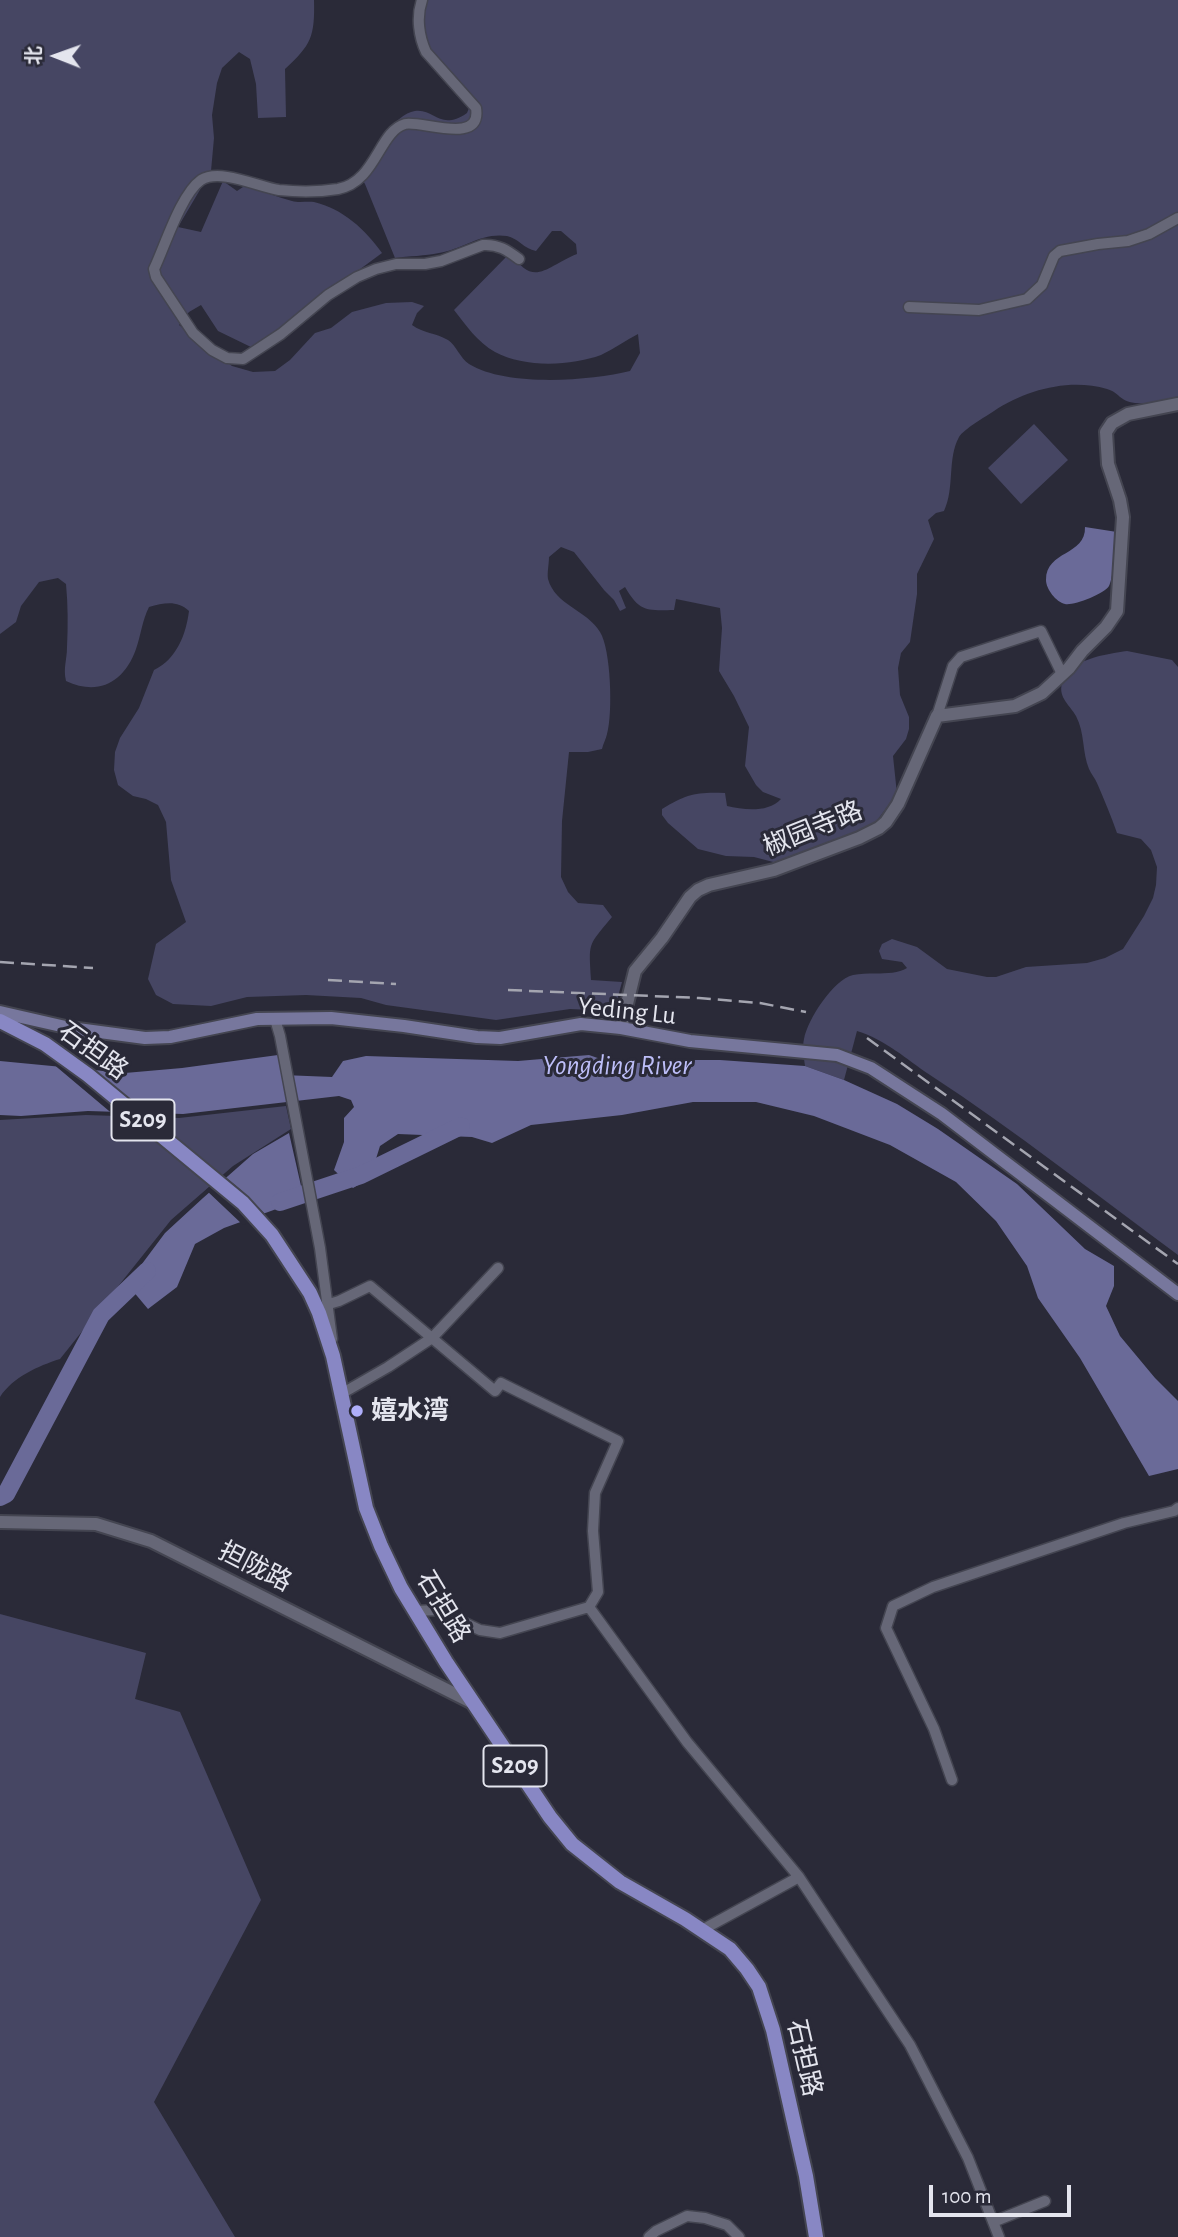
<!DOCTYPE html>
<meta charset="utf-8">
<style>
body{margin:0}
#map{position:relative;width:1178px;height:2237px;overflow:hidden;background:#2a2a38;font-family:"Alegreya Sans","Noto Sans SC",sans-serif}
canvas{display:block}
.north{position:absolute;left:21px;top:21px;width:70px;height:70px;-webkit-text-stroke:5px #2a2a38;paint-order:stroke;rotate:271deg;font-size:19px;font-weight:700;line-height:28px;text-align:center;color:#e4e5ee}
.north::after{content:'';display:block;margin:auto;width:24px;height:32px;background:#e4e5ee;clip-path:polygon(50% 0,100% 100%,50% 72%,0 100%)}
.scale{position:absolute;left:929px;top:2185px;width:142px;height:32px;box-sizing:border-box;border:4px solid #e4e5ee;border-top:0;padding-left:9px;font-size:21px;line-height:24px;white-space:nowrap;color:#e4e5ee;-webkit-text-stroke:5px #2a2a38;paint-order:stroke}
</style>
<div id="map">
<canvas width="1178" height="2237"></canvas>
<div class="north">北</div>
<div class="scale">100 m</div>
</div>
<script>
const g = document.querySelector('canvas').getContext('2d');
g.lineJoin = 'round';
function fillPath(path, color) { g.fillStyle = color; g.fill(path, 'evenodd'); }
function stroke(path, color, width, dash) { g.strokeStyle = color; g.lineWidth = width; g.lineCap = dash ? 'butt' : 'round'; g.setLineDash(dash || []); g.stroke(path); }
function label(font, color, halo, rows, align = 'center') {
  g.font = font + ' "Alegreya Sans","Noto Sans SC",sans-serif'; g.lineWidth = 6; g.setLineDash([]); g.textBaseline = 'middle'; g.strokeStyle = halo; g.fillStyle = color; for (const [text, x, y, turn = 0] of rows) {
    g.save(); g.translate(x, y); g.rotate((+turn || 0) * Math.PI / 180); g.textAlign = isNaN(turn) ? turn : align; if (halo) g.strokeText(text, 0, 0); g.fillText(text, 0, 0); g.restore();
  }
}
fillPath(new Path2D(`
 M0,0H314C315,37 311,45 285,69L286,117L258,118L256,84L250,59L239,52L222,68L217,83L212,115L214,138L211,171L178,227L201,232L223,181L237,191L246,185C261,190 276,197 292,201C299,203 307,201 314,202C343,209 365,229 382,253L253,348L218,331L201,305L189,312L179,325L232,366L253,372L275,371L290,360L315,333L331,328L352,312L386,303L412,302L424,306L417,313L412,325C423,333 436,333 448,340C456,345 460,358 469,364C506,387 590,381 630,371L640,353L638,334C626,340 614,349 601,355C571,366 524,368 495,352C477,342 466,325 454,310L511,252C533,290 548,265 577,254L576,244L561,231H552L536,251C524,249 518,238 507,236C482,232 463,249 439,253C425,256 409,256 395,258L365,184L358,173C372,157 391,118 411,112C434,105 438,133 467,113L469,108L467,103L425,49L422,0H1178V398C1164,400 1148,405 1135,403C1119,401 1119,392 1107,389C1069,378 1026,390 994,411C985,417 964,429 959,437C947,459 955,488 944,511L936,513L928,520L934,539L917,574V594L910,642L901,653L898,668L900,695L909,717V729L906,739L893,756L897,794L872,827L777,863L754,857L726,856L698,849L668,823L662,815V809C687,794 695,792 725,793L727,806C744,810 768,813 781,799L763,792L756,785L745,766L749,727L734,696L719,671L722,628L720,608L676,599L674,610C646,611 639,611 625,587L619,591L626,608L620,611L614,600L604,590L574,552L561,547L549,557C549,564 547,573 548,579C555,605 587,610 600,632C611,649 613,714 607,734C606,739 603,744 602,749L588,752H569L562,821L561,877L568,892L578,903L603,905L612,917C587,947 589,942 591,980L622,982L614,1011L570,1009L496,1020L386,1005L361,998L306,995L247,997L211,1006L173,1004L156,995L148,979L156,944L186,922L171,880L166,822L158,805L146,799L133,796L118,785L114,770L115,752L120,738L139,708L154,670C177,659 186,634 189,611C177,600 164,603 149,607C142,621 141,635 136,649C124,683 98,696 66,681C63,668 67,660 67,647C68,626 68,605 66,584L58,578L39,582L21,606L16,622L0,634Z
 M1034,424L1068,460L1021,504L988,468Z
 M1127,651L1172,660L1178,667V1255C1095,1194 1016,1131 930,1075C906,1059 886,1040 857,1031L844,1080L805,1066C804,1058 802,1047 804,1039C808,1019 833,980 853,975C870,971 893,977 907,968L902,962L882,959L879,951L882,944L892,939L917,947L947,969L987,977H996L1026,967L1087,963L1105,958L1123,949L1144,916L1153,898L1156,885L1157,867L1151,850L1141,839L1117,833C1111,816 1104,799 1097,783C1095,778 1091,774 1089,769C1082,752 1085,733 1076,716C1070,705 1058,698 1062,683C1068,659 1107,654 1127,651Z
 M286,1106L291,1129L233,1166L171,1220L60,1359C38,1366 13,1377 0,1397V1120L86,1115L179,1118Z
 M0,1614L146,1653L135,1699L180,1712L261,1900L154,2102L235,2237H0Z`), '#464663');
fillPath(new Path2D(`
 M1085,527L1117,532C1115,544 1114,577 1109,586C1104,594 1073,606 1065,604C1056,602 1046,589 1046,580C1046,550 1086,556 1085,527Z
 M278,1055L283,1075L332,1077L343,1061L366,1056L518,1061L589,1055L618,1065L666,1060H720L805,1066L844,1080L897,1104L938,1129L1017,1184L1085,1249L1114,1266V1286L1106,1306L1120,1336L1155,1378L1178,1401V1469L1149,1476L1080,1358L1038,1298L1027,1266L996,1221L956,1182L890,1145L814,1116L756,1102H693L622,1115L531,1125L492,1143L472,1137L398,1134L380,1146L370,1178L353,1188L334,1170L344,1142V1118L354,1107L351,1100L339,1096L183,1114L88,1111L21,1116L0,1115V1061L125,1073L182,1068Z
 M289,1133L304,1199L224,1228L195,1244L177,1287L148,1309L127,1284L165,1233L203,1198L253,1154Z`), '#6a6a98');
fillPath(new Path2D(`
 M52,1063L90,1066L152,1117L115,1116Z
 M223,1175L241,1190L267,1216L243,1225L206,1190Z`), '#2a2a38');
stroke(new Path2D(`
 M280,1202L361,1175L461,1126
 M0,1497L6,1494L101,1315L147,1271`), '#6a6a98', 18);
const minor = new Path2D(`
 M422,0C416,17 419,37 426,52L476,108C482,146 421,120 405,124C379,131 376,182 338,189C319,192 298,192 279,190C259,187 220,168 201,180C181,194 165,246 154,269L156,277L193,333L212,350L227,358L243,359L281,334L328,295L357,277L376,269L396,264H425L441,261L483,245C498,244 507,250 519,259
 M909,307L979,310L1027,299L1042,285L1054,256L1060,251L1098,244L1128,241L1149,234L1178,218
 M937,716L953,666L961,657L1041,631L1062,674
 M275,1019L280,1036L320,1248L332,1339
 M329,1304L339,1301L370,1286L495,1391L501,1383L618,1441L595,1493L593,1531L598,1592L589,1607L500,1633L480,1630L438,1610L414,1611
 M341,1394L388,1367L432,1338L498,1268
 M589,1607L687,1742L799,1877L910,2045L968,2158L999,2237
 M952,1780L934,1729L886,1628L893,1606L933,1587L1124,1523L1174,1511L1178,1508
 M702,1930L799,1877
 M993,2222L1045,2201
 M649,2237L656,2231L687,2216L705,2218L727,2225L739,2237`);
const tertiary = new Path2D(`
 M621,1028L635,971L662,938L690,897L698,890L709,885L774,870L859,838L879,828L886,822L898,804L937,716L1015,706L1042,693L1069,668L1082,651L1106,627L1117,611L1123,517L1120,500L1108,464L1106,432L1112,423L1128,414L1178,404
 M0,1522L96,1524L151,1541L475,1704`);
const secondary = new Path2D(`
 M0,1012L70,1028L145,1038L170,1037L257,1019L331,1018L404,1026L477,1037L500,1038L581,1024L621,1028L690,1041L837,1055L871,1068L942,1114L1178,1294`);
const primary = new Path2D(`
 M0,1021L45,1044L88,1075L243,1203L272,1235L310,1293L319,1313L333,1356L366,1508L381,1546L401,1588L446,1662L550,1817L572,1844L620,1882L685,1919L730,1949L747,1969L759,1987L773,2030L806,2176L816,2237`);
stroke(minor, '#444551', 13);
stroke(tertiary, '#444551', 16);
stroke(secondary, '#444551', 16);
stroke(primary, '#444551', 18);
stroke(minor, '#666777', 10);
stroke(tertiary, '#666777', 12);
stroke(secondary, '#77779d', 12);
stroke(primary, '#8887c4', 14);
stroke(new Path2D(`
 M0,962L93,968
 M328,980L396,984
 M508,990L699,998L760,1003L806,1012
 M867,1038L1178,1264`), '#a4a5b0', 2.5, [14, 7]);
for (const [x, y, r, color] of [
 [357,1411,7,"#aeaefa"]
]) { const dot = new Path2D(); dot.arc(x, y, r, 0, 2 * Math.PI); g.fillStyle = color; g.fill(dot); stroke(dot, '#2a2a38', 2.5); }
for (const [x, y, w] of [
 [143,1120,63],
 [515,1766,63]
]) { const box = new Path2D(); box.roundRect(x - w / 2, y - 20.5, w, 41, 5); g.fillStyle = '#2a2a38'; g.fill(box); stroke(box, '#e4e5ee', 2); }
label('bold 24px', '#e4e5ee', null, [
 ["S209",143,1120],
 ["S209",515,1766]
]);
label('26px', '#e4e5ee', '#2a2a38', [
 ["椒园寺路",813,829,-22],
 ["Yeding Lu",627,1011,6],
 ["石担路",93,1051,36],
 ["担陇路",255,1567,27],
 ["石担路",443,1607,59],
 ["石担路",804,2058,77]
]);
label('bold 26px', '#e4e5ee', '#2a2a38', [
 ["嬉水湾",371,1411]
], 'left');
label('italic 28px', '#bdbef8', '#2a2a38', [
 ["Yongding River",617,1066]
]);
</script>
